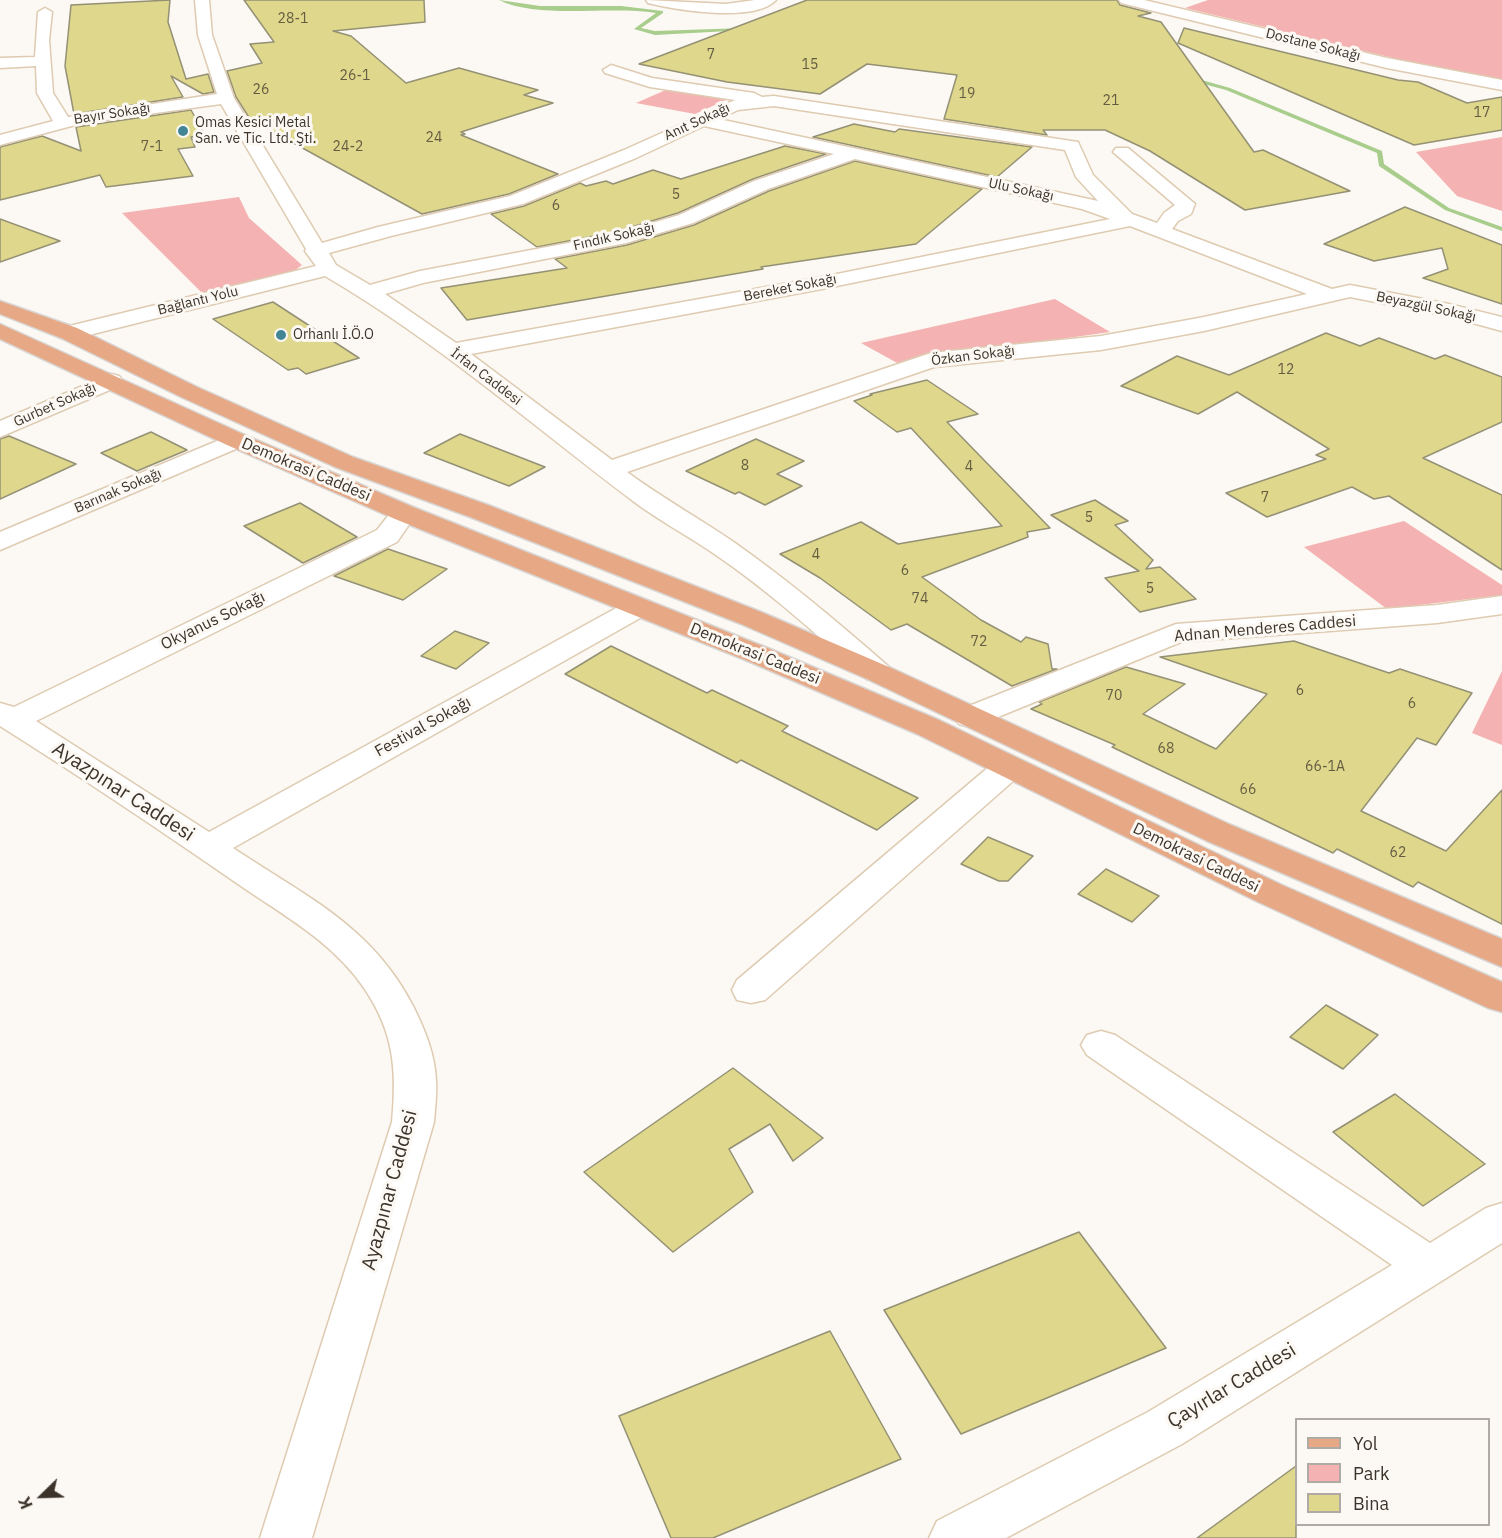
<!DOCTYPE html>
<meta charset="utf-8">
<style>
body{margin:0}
#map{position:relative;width:1502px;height:1538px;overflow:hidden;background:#fcf8f3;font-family:"IBM Plex Sans",sans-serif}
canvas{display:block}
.legend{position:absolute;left:1295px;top:1418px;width:195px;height:108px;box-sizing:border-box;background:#fcf8f3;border:2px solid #afaaa3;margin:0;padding:8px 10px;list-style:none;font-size:18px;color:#3c342a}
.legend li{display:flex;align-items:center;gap:12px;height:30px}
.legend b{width:30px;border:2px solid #afaaa3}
.north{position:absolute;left:12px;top:1466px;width:60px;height:60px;-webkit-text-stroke:4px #fcf8f3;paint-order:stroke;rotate:247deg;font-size:16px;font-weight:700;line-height:24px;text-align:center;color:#3c342a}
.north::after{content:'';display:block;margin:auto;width:21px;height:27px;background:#3c342a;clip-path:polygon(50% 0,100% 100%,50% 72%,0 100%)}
</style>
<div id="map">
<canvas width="1502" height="1538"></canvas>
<ul class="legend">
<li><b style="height:8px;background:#e6a885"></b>Yol</li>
<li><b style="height:16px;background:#f4b3b2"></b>Park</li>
<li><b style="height:16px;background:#ded78c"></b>Bina</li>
</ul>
<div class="north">K</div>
</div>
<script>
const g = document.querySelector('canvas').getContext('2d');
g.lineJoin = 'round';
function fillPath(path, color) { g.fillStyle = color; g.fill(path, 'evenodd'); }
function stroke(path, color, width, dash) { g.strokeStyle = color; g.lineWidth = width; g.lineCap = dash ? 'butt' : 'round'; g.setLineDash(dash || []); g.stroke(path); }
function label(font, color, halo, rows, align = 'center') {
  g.font = font + ' "IBM Plex Sans",sans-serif'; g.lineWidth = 6; g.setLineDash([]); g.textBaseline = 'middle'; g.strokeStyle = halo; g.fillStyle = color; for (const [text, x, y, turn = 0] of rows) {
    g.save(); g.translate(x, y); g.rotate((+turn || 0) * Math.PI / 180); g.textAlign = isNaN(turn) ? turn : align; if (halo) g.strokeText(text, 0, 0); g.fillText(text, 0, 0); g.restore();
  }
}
fillPath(new Path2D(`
 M1208,0H1502V80L1418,64L1185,8Z
 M668,89L726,100L695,114L636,103Z
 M1502,137V211L1457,196L1416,152Z
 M239,197L249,218L302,265L293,272L204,295L122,213Z
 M1055,299L1110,332L920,359L899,364L861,343Z
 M1404,521L1502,585V595L1387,609L1304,547Z
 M1502,671V745L1472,733Z`), '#f4b3b2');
fillPath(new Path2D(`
 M499,0L540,6H621L663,11V13L641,28L655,31L745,28L748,30L655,35L634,29L656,13C610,5 540,20 499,0Z
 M1191,77L1230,88L1382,151L1384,164L1449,208L1502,227V231L1445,210L1379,166L1377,153L1226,90L1189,80Z`), '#a9cd8c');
const building = new Path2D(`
 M170,0L168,22L186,79L208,74L214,92L203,94L171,76L183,97L74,114L65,66L71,5Z
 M244,0H424L425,22L333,31L351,36L406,83L459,68L538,90L524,95L553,103L461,132L465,134L461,135L558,174L509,194L422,214L250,119L236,97L227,71L262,63L250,44L274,42Z
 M807,0H1117L1120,5L1151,13L1138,16L1161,22L1254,152L1263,150L1350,191L1245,210L1150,151L1105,130H1043L1047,135L944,119L957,75L867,64L820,94L727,82L639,64Z
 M1184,28L1398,80L1418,82L1467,103L1502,97V130L1414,145L1178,43Z
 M191,110L205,135L191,137L195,147L178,149L193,176L106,187L100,175L0,200V147L42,136L81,151L76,127Z
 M854,124L895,132L899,129L1032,147L997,177L813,137Z
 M785,146L826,154L753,179L678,213L615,232L537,247L491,214L524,206L580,183L586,186L606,181L613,184L653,170L681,179Z
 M855,161L982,189L916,244L761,267L763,269L467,320L441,288L567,268L555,259L627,245L694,225L769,191Z
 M1405,207L1502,245V304L1423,278L1448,269L1442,248L1374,261L1324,244Z
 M0,219L60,241L0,262Z
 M273,302L359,358L306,374L298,368L288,370L213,319Z
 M1326,333L1360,346L1379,338L1435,359L1445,355L1502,377V422L1423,458L1502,495V570L1389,496L1374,499L1352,487L1267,517L1226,493L1326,459L1316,455L1329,449L1237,392L1198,414L1121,386L1177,356L1229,375Z
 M927,380L978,414L947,422L1050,528L1027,532L1028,537L922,577L981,620L1021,642L1026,637L1048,644L1052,669H1057L1012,686L907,624L891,630L820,578L780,554L861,522L898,544L1002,526L911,428L897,432L854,401L872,395L870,394Z
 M151,432L187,450L137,471L101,453Z
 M460,434L545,467L509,486L424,453Z
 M9,436L76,464L0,499V439Z
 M756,439L804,461L777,474L802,486L765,505L739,492L735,494L686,471Z
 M1095,500L1128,521L1115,525L1153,560L1146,569L1160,567L1196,599L1140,612L1105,578L1139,571L1051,515Z
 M300,503L357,537L303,563L244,526Z
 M388,549L447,569L403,600L334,576Z
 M455,631L489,643L456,669L421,656Z
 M1294,641L1389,673L1400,669L1472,693L1436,745L1417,738L1361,811L1446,851L1502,790V924L1418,882L1413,887L1337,849L1333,853L1112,747L1115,745L1031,709L1042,704L1039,702L1126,667L1185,684L1143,714L1216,749L1267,694L1160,657Z
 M611,646L707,693L712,690L788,726L782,731L918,798L877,830L741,760L737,763L565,674Z
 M988,837L1033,856L1008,881H999L961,864Z
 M1106,869L1159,896L1132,922L1078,894Z
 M1326,1005L1378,1035L1343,1069L1290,1037Z
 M733,1068L823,1138L793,1161L770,1124L729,1149L753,1192L673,1252L584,1172Z
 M1395,1094L1485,1164L1423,1206L1333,1132Z
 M1079,1232L1166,1348L961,1434L884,1310Z
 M830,1331L901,1459L713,1538H671L619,1416Z
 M1296,1466V1538H1197Z`);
fillPath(building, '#ded78c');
stroke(building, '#949175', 1.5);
const minor = new Path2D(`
 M195,0H209L212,35L234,98L322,243L378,227L510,196L624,150L735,100L650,87L605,73L603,70L611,65L652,78L754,93L762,97L774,96L1078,142L1093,175L1132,214L1157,223L1164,213L1175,205L1113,152L1116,148H1128L1195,204L1191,214L1178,221L1172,229L1332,289L1350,285L1449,304L1502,317V331L1447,316L1350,297L1204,331L1101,350L934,367L627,472C662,498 699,518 735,543C789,581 839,623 889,667L893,673L889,679L878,682L867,679C817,635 768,590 713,553C687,535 658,520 633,501C532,425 435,340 325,276L69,340L61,338L58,333L61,328L316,266L305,251L306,249L221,104L83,123L0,145V135L53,121L37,93L36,66L0,68V58L35,57L38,12L45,8L52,12L49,40L53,93L68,117L217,94L198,35ZM774,106L1065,150L1076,177L1098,201L719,119L738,110ZM704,126L834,154L754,181L679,215L616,234L420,271L370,285L336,265L329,253L391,236L523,204L636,158ZM855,159L1082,209L1110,219L827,276L456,343L385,294L423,283L626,243L693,223L768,189ZM1130,226L1307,294L1204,317L1101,336L931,353L612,460L471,354L827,288Z
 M646,0L726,4L755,0H776C755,23 676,10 648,3Z
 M1119,0H1144L1387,58L1502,80V90L1387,68L1121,3Z
 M111,374L119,376L123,381L119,386L0,437V421Z
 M236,433L245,435L248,440L245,445L0,550V532Z
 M404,505L413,507L417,513L397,542L36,721L209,832L629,601L639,598L649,601L653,607L649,613L233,848C305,896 372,926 413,1006C425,1030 435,1054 436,1081C437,1094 435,1108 434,1122L312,1538H260L392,1122C397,1070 394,1032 364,988C333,942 283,915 238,884C160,830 81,777 0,726V703L14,707L377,530L395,507Z
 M1502,596V614L1437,623L1181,642L981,724L970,727L959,724L954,717L959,710L1176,624L1437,605Z
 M1009,757L1021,760L1025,767L1021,774L765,1000L751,1003L737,1000L732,990L737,980L997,760Z
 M1101,1031L1115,1035L1430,1243L1486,1208L1502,1203V1243L1182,1444L1006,1538H929L937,1521L1148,1412L1392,1265L1087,1055L1081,1045L1087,1035Z`);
const major = new Path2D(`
 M0,301L77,328L197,387L353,457L488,505L761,612L889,667L1231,825L1502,939V967L1207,841L867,679L741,624L470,517L335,467L181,397L61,338L0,314Z
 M0,324L245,435L413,507L770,649L939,720L1282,885L1502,982V1012L1488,1008L1256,901L917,734L748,661L395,519L227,445L0,339Z`);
stroke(minor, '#decbb1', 3);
stroke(major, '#d8d6d4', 3);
fillPath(minor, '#fff');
fillPath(major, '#e6a885');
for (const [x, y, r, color] of [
 [183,131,6,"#428595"],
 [281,335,6,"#428595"]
]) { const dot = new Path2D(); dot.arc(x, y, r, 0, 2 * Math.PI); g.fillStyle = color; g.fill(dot); stroke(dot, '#fcf8f3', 2); }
label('14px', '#645d42', null, [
 ["28-1",293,19],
 ["7",711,55],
 ["15",810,65],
 ["26-1",355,76],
 ["26",261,90],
 ["19",967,94],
 ["21",1111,101],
 ["17",1482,113],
 ["24",434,138],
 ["7-1",152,147],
 ["24-2",348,147],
 ["5",676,195],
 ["6",556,206],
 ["12",1286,370],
 ["8",745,466],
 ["4",969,467],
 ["7",1265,498],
 ["5",1089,518],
 ["4",816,555],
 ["6",905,571],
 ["5",1150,589],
 ["74",920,599],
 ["72",979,642],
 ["6",1300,691],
 ["70",1114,696],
 ["6",1412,704],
 ["68",1166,749],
 ["66-1A",1325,767],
 ["66",1248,790],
 ["62",1398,853]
]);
label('14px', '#3c342a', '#fcf8f3', [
 ["Dostane Sokağı",1313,45,14],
 ["Bayır Sokağı",112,114,-9],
 ["Anıt Sokağı",697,122,-25],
 ["Ulu Sokağı",1021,190,12],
 ["Fındık Sokağı",614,237,-13],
 ["Bereket Sokağı",790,288,-11],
 ["Bağlantı Yolu",198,301,-14],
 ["Beyazgül Sokağı",1426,307,12],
 ["Özkan Sokağı",973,356,-7],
 ["İrfan Caddesi",486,377,37],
 ["Gurbet Sokağı",55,405,-24],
 ["Barınak Sokağı",118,491,-23]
]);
label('14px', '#3c342a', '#fcf8f3', [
 ["Omas Kesici Metal",195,123],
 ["San. ve Tic. Ltd. Şti.",195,139],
 ["Orhanlı İ.Ö.O",293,335]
], 'left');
label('16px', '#3c342a', '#fcf8f3', [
 ["Demokrasi Caddesi",306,470,23],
 ["Okyanus Sokağı",213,621,-26],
 ["Adnan Menderes Caddesi",1265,629,-5],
 ["Demokrasi Caddesi",755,654,22],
 ["Festival Sokağı",423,727,-29],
 ["Demokrasi Caddesi",1196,858,26]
]);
label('20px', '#3c342a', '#fcf8f3', [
 ["Ayazpınar Caddesi",123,792,33],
 ["Ayazpınar Caddesi",390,1190,-75],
 ["Çayırlar Caddesi",1232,1386,-31]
]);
</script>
